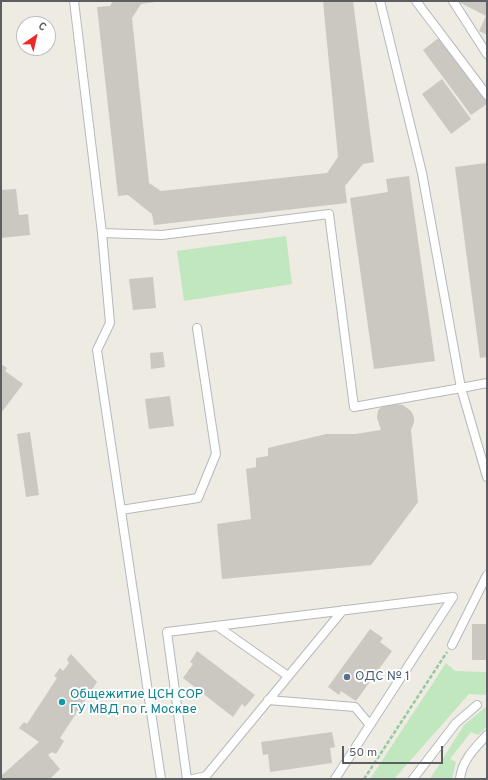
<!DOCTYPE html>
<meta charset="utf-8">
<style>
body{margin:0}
#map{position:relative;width:488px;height:780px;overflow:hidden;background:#eeebe2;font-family:Overpass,sans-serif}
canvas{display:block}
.frame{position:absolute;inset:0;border:2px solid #5b5f64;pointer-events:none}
.north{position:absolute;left:16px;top:16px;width:40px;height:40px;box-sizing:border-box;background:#fff;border:1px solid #bdbfc1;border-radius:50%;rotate:34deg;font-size:11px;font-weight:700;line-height:16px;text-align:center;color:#5b5f64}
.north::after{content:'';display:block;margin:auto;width:14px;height:18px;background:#f12726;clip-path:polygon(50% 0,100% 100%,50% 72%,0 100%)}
.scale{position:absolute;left:342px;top:746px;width:101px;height:18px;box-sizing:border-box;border:2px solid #5b5f64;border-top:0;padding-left:5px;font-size:12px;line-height:14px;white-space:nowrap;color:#5b5f64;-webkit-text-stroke:3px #fff;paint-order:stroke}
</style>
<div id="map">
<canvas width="488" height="780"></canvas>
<div class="frame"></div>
<div class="north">С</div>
<div class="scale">50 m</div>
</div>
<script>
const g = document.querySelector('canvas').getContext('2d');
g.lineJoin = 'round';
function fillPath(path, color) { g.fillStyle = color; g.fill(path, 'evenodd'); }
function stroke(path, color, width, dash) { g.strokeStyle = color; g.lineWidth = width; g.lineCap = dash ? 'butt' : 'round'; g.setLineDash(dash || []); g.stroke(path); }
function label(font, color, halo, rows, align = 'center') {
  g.font = font + ' Overpass,sans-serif'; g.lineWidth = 4; g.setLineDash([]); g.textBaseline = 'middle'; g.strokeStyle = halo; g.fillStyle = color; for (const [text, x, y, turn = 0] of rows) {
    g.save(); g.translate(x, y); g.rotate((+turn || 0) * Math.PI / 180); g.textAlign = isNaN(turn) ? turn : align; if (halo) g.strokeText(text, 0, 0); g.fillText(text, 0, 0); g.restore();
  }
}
fillPath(new Path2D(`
 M286,236L292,284L184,301L177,251Z
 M446,663L455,671L487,672V695L469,694L394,779H370Z
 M487,706V726L478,735L471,732L450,759L456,762L452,779H430L464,725Z`), '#c0e7bd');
fillPath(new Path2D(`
 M113,1H155V2L141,4L132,18L149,183L161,191L327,173L338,157L323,1H353L374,162L363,164L345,186L347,203L154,225L152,214L128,195L118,196L97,7L110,6Z
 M457,1H487V35L479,31L486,16Z
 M440,37L487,99V104L471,115L423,50Z
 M442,79L471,119L451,134L422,94Z
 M487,163V357L480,358L455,167Z
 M409,176L435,361L374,369L350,198L388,192L386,179Z
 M16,189L19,215L28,214L30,235L1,238V190Z
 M153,277L156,308L133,310L129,279Z
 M163,352L165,367L151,369L150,353Z
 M1,364L7,368L5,371L23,384L1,413Z
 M170,396L174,426L149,429L145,399Z
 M392,404L403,405L411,411L414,417V422L411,430L418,502L371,565L222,579L217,524L251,519L246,469L256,467V458L268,456V448L326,434H355L381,430L377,418L378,410L384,405Z
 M30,432L39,495L26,497L17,434Z
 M472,624H487V660H472Z
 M370,629L383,638L380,642L392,651L356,701L341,691L339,695L328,687Z
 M197,651L255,695L245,707L242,704L233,717L183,678L193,664L190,662Z
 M71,654L97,682L60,738L64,741L56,754L52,752L48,755L60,769L50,779H1V776L39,742L19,728L24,722L27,724L57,678L54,676L60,668L63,671L69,663L67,659Z
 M332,732L335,747L330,748L332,763L270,772L268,754L263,755L261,742Z`), '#cbc7c1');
const lane = new Path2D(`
 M74,1L102,233L110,323L97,350L161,779
 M380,1L422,173L461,388L487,383
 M416,1L487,95
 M453,1L487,54
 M102,233L162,235L329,214L354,407L461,388L487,477
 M121,510L198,498L216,454L197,328
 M217,626L288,676
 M452,645L487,575
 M268,700L355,707L370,725
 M187,779L167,632L453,597
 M193,779L206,776L343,610
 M335,779L370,725L453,597
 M413,779L456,723L477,705
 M460,779C462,760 475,748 487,735`);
stroke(lane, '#b5b9bd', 10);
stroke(new Path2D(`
 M364,779L447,652`), '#96c9a1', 2.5, [4, 2]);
stroke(lane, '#fff', 8);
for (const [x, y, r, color] of [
 [347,677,4,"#5c6f8a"],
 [62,702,4,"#0f9aa8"]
]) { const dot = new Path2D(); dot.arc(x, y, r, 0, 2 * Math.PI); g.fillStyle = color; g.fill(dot); stroke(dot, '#fff', 1.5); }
label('13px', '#4e5e75', '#fff', [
 ["ОДС № 1",355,677]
], 'left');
label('13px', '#0d838f', '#fff', [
 ["Общежитие ЦСН СОР",70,695],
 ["ГУ МВД по г. Москве",70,710]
], 'left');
</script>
